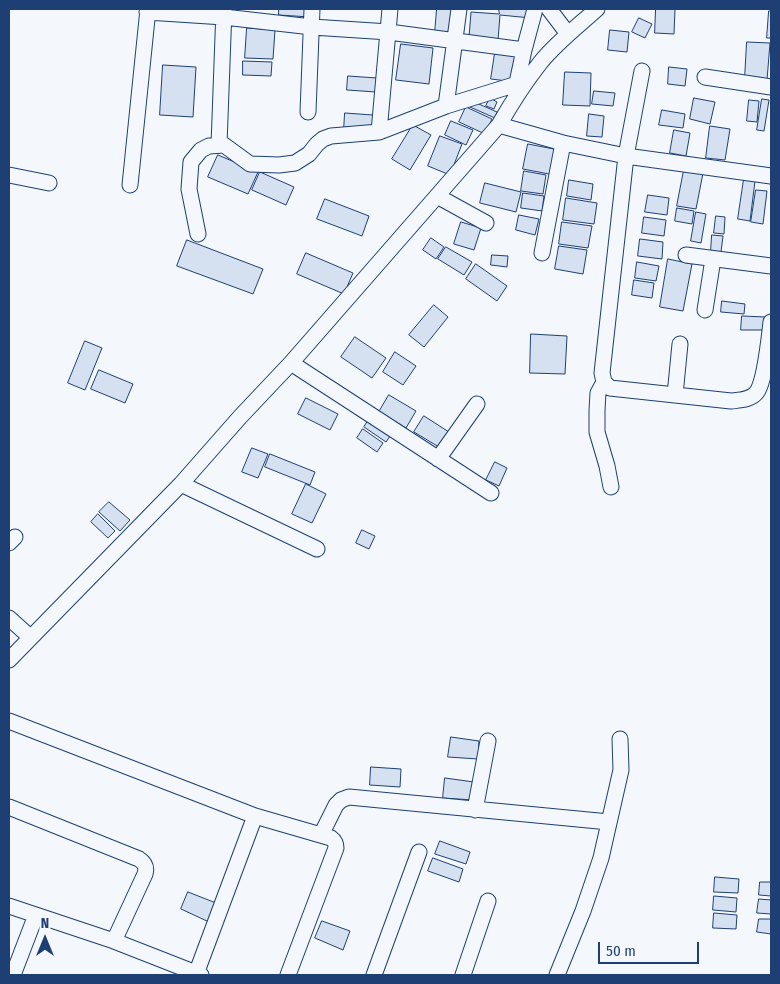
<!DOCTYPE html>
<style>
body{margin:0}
#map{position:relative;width:780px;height:984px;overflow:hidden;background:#f4f7fb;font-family:"Fira Sans Condensed",sans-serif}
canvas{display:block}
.frame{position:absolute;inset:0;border:10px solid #1d3f73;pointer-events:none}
.north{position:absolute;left:20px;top:914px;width:50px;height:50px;-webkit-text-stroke:4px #f4f7fb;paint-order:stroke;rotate:0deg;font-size:14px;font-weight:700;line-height:20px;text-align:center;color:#1d3f73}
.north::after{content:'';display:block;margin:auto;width:18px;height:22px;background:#1d3f73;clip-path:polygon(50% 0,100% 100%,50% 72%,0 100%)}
.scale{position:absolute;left:598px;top:942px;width:101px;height:22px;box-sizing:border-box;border:2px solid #1d3f73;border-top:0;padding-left:6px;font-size:15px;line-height:18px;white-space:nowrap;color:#1d3f73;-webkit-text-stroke:4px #f4f7fb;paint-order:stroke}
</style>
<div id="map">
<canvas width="780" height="984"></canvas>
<div class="frame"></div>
<div class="north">N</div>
<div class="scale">50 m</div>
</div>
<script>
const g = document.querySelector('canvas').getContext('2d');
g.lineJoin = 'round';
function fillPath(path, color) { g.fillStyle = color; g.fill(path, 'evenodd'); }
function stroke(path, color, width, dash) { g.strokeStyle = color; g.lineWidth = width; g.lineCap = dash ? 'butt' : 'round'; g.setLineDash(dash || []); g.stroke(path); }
const building = new Path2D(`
 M279,9H310V17L279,15Z
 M437,9H455L453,34L435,33Z
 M499,9H532L531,18L500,15L498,40L469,37L471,12L499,14Z
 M656,9H675L674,34L655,33Z
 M769,11H771V38H767Z
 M639,18L652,24L645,38L632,32Z
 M247,28L275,30L273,59L245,58Z
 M610,30L629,32L627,52L608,50Z
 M747,42L770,43L767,80L745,78Z
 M401,44L433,48L429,84L396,80Z
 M495,53L519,56L515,82L491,79Z
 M243,61L272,62L271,76L243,75Z
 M163,65L196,67L193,117L160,115Z
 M669,67L687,69L685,86L668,84Z
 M565,72L591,73L590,106L563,105Z
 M348,76L377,78L376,92L347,90Z
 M594,91L615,93L613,106L592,104Z
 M490,98L497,102L494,109L486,106Z
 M694,98L715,102L710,124L690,119Z
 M762,99L769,100L764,131L757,130Z
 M749,100L759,101L757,122L747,121Z
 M472,101L497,112L495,118L470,107Z
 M466,107L492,119L485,134L459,122Z
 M662,110L685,114L683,128L659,125Z
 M345,113L373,115L372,132L344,130Z
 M589,114L604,116L602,137L587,136Z
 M451,121L473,130L466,145L445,135Z
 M413,125L431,135L410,170L392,159Z
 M710,126L730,129L725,160L706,158Z
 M674,130L690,133L686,156L670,153Z
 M440,136L462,144L450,175L428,166Z
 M528,144L559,150L554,175L523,169Z
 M218,155L258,172L248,194L208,177Z
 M684,170L703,173L696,209L677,206Z
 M524,171L546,175L543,194L521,191Z
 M260,172L294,187L286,205L252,190Z
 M744,179L755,181L750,221L738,219Z
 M569,180L593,184L591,200L567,196Z
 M485,183L521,192L516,212L480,203Z
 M756,190L767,191L763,224L751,222Z
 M523,193L544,196L542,211L521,208Z
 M648,195L669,198L667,215L645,212Z
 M566,198L597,203L594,224L563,220Z
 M325,199L369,216L362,236L317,219Z
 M677,208L694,211L692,224L675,221Z
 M696,212L706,214L701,243L691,241Z
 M519,215L539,219L535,235L516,230Z
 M716,216L725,217L724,234L714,233Z
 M644,217L666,220L664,236L642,233Z
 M461,222L481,228L474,250L454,244Z
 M562,222L592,226L588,248L559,244Z
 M712,235L723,236L721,252L711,251Z
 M431,238L444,247L436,259L423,250Z
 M640,239L663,242L662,259L638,256Z
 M187,240L263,269L253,294L177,266Z
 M559,246L587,250L583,274L555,269Z
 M446,247L472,262L464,275L438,259Z
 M306,253L353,273L344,294L297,274Z
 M492,255L508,256L507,267L491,265Z
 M668,259L692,264L683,311L660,307Z
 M637,262L659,266L656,281L635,278Z
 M476,264L507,286L497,301L466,279Z
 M634,280L654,283L652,298L632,295Z
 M722,301L745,304L744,314L721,312Z
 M434,305L448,317L424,347L409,335Z
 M742,316L766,317V330H741Z
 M531,334L567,336L565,374L530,373Z
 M355,337L386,358L372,378L341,357Z
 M85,341L102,348L85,390L68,383Z
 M395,352L416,366L403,385L383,372Z
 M99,370L133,384L125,403L91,389Z
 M389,395L416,411L406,428L379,412Z
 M306,398L338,414L330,430L298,414Z
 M424,416L449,432L439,447L414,432Z
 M371,417L392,433L386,442L364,427Z
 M363,429L383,443L377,452L357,438Z
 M252,448L268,454L258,478L242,472Z
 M270,454L315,472L310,485L265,467Z
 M495,462L507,468L499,486L486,480Z
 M306,484L326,494L312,523L292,514Z
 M109,502L130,520L120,531L99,512Z
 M98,514L115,531L108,538L91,522Z
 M362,530L375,536L369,549L356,543Z
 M451,737L479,741L478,759L448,757Z
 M371,767L401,769L400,787L370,785Z
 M445,778L474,782L473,800L443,798Z
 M440,841L470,852L466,864L435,854Z
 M433,858L463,869L459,882L428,871Z
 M715,877L739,879L738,893L714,892Z
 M760,882H771V896L759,895Z
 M188,892L216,903L209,922L181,909Z
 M714,896L737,898L736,912L713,910Z
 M759,899L771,900V914L757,913Z
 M714,913L737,915L736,929L713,928Z
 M759,919H771V934L757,932Z
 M322,921L350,931L343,950L315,938Z`);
fillPath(building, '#d5e0f0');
stroke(building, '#1d3f73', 1);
const minor = new Path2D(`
 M549,9L568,34
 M147,12L224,17L312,27L389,32L524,50
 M642,71L626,156L602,373L604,382L610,388L731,401C740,400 751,400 757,392C765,380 769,339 771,322
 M705,77L771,87
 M515,92L524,50L535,9
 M446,106L459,9
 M308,112L312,9
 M499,125L563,143L626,156L771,176
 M379,132L390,9
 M219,145L224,9
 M9,175L49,183
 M130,185L148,9
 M437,196L486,223
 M198,234L189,189L191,162L201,150L209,146L224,145L250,164L279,165L295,163L309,154L317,144L323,139L331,136L379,132L446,106L517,84
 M542,253L563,143
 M686,255L771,266
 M705,310L713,259
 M291,363L491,493
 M604,382L598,393L597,410V432L607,466L611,487
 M675,395L680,344
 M438,459L477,404
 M181,484L317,549
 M9,543L15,537
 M9,618L30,637
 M9,660L181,484L240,417L291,363L499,125C511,104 525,82 540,63C556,43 578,26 597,9
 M9,721L255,816L331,838C335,841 336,843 336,848L288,975
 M9,807L139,859C145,863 147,867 145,874L114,941
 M475,810L488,741
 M321,835L336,805L341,800L349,797L609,822
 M9,906L114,941L201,975
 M196,974L255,816
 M13,975L36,915
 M374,975L419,852
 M463,975L488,901
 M557,975L583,911L601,858L621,770L620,739`);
stroke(minor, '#1d3f73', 17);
stroke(minor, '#f4f7fb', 15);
</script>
